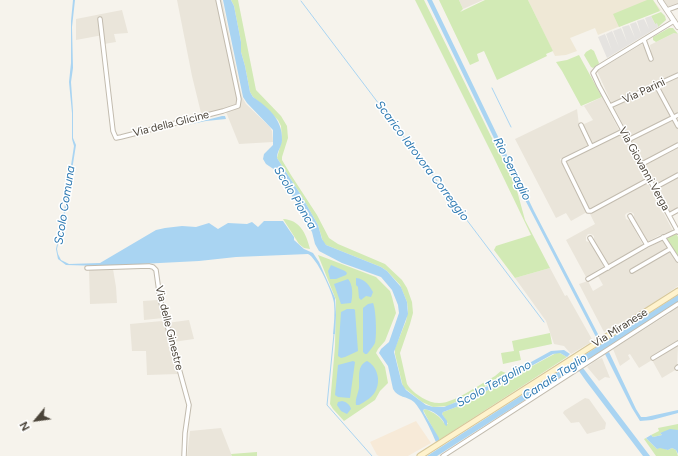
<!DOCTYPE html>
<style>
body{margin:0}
#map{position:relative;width:678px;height:456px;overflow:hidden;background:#f6f3ec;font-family:Figtree,sans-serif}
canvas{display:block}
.north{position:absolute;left:16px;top:400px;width:40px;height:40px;-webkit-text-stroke:3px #fff;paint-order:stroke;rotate:241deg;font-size:11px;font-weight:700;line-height:16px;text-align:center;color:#4b4439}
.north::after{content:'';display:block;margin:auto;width:14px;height:18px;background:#4b4439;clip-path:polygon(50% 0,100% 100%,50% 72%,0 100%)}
</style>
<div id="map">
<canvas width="678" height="456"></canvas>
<div class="north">N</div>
</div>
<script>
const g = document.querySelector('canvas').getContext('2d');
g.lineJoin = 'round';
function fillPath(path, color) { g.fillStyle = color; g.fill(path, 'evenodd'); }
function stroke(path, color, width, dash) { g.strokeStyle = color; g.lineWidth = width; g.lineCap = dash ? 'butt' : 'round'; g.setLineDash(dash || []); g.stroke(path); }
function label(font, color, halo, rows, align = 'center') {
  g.font = font + ' Figtree,sans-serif'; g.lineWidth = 3; g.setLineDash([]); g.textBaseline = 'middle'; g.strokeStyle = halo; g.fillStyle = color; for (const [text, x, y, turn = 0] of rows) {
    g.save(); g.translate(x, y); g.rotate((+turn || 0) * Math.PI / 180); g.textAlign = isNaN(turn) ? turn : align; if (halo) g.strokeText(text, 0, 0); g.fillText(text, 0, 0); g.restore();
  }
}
fillPath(new Path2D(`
 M177,0H222L242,97L246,104L270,127L272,131L273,142L239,144L226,112L202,117L192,76Z
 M459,0H483L463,9Z
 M662,0H678V4L667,8Z
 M122,10L128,33L114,34L116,42L104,44L103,35L76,40V19Z
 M674,33L678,34V72L612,104L597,71L642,44L649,55L652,59L650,45Z
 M678,76V113L674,115L658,86Z
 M655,87L671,117L630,137L613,106Z
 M602,97L619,130L591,144L582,125L593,120L584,106L577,109L579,125L588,145L560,159L587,212L571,221L566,213L556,218L515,139Z
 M673,119L678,129V143L643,162L632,141Z
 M621,134L639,167V168L644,180L590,209H589L566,162L567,160Z
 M678,147V173L656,185L645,165Z
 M678,177V208L670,212L659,188Z
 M647,182L673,231L658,236L647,242L633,219L634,214L631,212L627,213L625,215L626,219L630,221L643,245L608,264L594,241V236L591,234H588L586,237V241L591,243L604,266L586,277L566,240L595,224L590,214L644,185Z
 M662,240L678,261V286L642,311L604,332L579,284L588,281L593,291L603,285L598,276Z
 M550,268L565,296L567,295L593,341L571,354L564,346L554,344L546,321L515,278Z
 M113,269L116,287L117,303L90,304L89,270Z
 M158,300L163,318L144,320L143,301Z
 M678,305V341L650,358L652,360L678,344L677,369L662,378L652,360L639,368L630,354L628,355L630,359L620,366L613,349L670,313V310Z
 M189,320L194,339L173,342L167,323Z
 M162,321L164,322L171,346L178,374L147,375L146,351H132L130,324Z
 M602,358L610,378L605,377L599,381L587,367L595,361Z
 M585,398L589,399L606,423L605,429L587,434L579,422L571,423L563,413L564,411Z
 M221,428L232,456H187L190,431Z`), '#eae5da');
fillPath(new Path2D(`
 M416,421L431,443L408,456H379L377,455L370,442Z`), '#f7ead8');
fillPath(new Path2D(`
 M528,0H653L661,10L598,35L595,28L570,38L577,51L566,55L555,56Z`), '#efe8d6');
fillPath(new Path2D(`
 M231,0H238L256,90L281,116L287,126L288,138L282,157V160L291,175L317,215L329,238L338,244L385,264L402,280L407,288L412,302L413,313L410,324L400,353L407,384L409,387C416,395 428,403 439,403C453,404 482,383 495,376L501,371L506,373L507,375L448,406L433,407L422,402L403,387L395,354V348L406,321L408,310L407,302L400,285L387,271L381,267L326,245L323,242L318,225L301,195L277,158L282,139L281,126L278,120L253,97L250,92L245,66L241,52V42L234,6Z
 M415,0H424L516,187L525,220L550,268L515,278L494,250L496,246L499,245L531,235L494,158Z
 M439,0H459L463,9L460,12L485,0H528L553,51L546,54L547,56L497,80L484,51L477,54L479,61L470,65Z
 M647,0H653L660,11L619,27L613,14Z
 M661,12L665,16L666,20L658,27L657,24H655L651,16Z
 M669,28H673L678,34L674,33L656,42L653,40V37Z
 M591,49L594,51L599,63L598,65L593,68L591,67L584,55L586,52Z
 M579,55L602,97L581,106L562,71L556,62L567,60Z
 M283,219C300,220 306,233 310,249L304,248L299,244Z
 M676,233L678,237V257L667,240V238Z
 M318,255L376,277L390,291L392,297L396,313L385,341L378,349L376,353L385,367L388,383L380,391L375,400L344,421L333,409L330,404L335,346L336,300Z
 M550,333L552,344L519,351L521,360L503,364L501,353L514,351L512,341Z
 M556,353H560L567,357L439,440L423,410L426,409C434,413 440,416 444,423L448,424L442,414L443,412L459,406Z
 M678,424V430L660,433L662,435L653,437L651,435L659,431L658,428Z
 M646,438L657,449L660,447L668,450L672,448L676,450L678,456H656L644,439Z
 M257,452V456H232L231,454Z`), '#d2eab5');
fillPath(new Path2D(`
 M651,16L655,24L657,23L658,27L607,58L598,37L605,34L612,51L606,34L612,31L619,47L613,31L621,28L627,42L622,27L629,25L635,38L630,24L636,22L641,34L637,21L644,19L649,29L645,18Z`), '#e5e3e0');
fillPath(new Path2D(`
 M73,0H75L72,27L73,68L71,82L73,111V138L76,145L65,214L57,249L58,254L61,260L69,264L100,263L156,230L165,228L182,226L196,227L209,223L218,229L228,223L247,224L252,222L258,227L264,221H283L294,237V240L304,249L313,253L319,262L335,298L336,315L335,334H333C334,324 335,313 334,303C333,293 317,258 308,254L236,257L199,261L101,266L66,265L58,259L56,249L63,217L74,146L72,139V113L69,82L71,63V21Z
 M223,0H231L234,6L241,42V52L245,66L250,92L253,97C268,107 283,120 282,140C282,146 277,151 277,158L301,195L318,225L322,239L326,245L381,267L387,271L401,287L407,302L408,314L394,352L402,384L406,390L426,405L433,407H444L464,399L551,351L564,350L570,354L567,357L560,353L553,354L459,406L443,412L442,414L447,421V426L445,425C442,416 433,411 425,409L423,410L424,413L439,438V440L436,442C432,432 421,409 414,402C407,396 398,398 393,389L388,366L379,353L381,349L389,342L399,313L398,305L392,290L381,277L342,263L319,251L315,244L312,232L294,199L275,170L266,164L263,159L264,154L273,145V130L247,103L243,97Z
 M427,0H432L534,211L599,336L597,339L505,161Z
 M222,116H225L226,119L206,121L187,125Z
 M331,265L345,271L347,273L346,275L336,279H330L328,271Z
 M356,278C365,279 369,285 373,292L371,297L366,296L361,300L359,298L358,287L356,285Z
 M348,279C353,284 353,296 351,303L341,304L334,284Z
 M678,295V302L437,456H427Z
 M373,303C376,309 377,336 375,343C373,347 370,350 367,354H365L363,352V308L368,304Z
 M347,309H354L355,310L358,351L345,357L341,358L338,356L341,312Z
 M609,352L636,409L641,417H646L678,410V413L652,420L640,421L632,408L605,354Z
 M353,361L355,362L350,398L338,397L335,395L338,365Z
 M367,361C377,366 381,380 376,390C373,397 366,401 359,405H356C355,399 358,394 359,388C360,379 356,366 367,361Z
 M583,368L650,456H643L586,381L579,371Z
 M342,401C347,402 350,405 351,409L347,414L341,411L337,405L338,402Z
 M670,429L678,430V454L676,450L672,448L668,450L660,448L657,449L646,438L651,435L653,437L662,435L660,433Z`), '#a9d4f2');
stroke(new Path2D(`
 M301,1L544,322
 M492,88L511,127
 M334,334L327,405L372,456`), '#a9d4f2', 1);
const minor = new Path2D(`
 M667,10L678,6
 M100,19L113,131L116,138L121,137L223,111L238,106L239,99L218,0
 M674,21L597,68L593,73L599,86L678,232
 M644,40L651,59
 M656,85L678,126
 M610,106L678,75
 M581,125L591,146
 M623,131L564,160V162L588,211H591L650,179
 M628,140L678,115
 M642,164L678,145
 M654,188L678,175
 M669,215L678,210
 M630,216L647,245
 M663,237L678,260
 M590,238L608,268
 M87,268L149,266L153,267L156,270L160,299L189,405L185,433L184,456
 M632,271L670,249
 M588,279L647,245L677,231
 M653,358L678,343
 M677,368L678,367
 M443,456L678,304`);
const tertiary = new Path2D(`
 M660,0L678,27`);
const secondary = new Path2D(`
 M420,456L678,291`);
stroke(minor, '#c2bbae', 5.5);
stroke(tertiary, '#c2bbae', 6);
stroke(secondary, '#d6c79b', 7);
stroke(minor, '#fff', 3.5);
stroke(tertiary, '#fff', 4.5);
stroke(secondary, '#fff3cd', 5);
label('11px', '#4b4439', '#fff', [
 ["Via Parini",644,91,-25],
 ["Via della Glicine",171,124,-14],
 ["Via Giovanni Verga",644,169,61],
 ["Via delle Ginestre",169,328,76],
 ["Via Miranese",620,328,-32]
]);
label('italic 12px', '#2e7ab2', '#fff', [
 ["Scarico Idrovora Correggio",422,161,53],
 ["Rio Serraglio",512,169,63],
 ["Scolo Pionca",295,198,59],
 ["Scolo Comuna",65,205,-81],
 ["Canale Taglio",555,377,-33],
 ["Scolo Tergolino",494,384,-29]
]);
</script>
